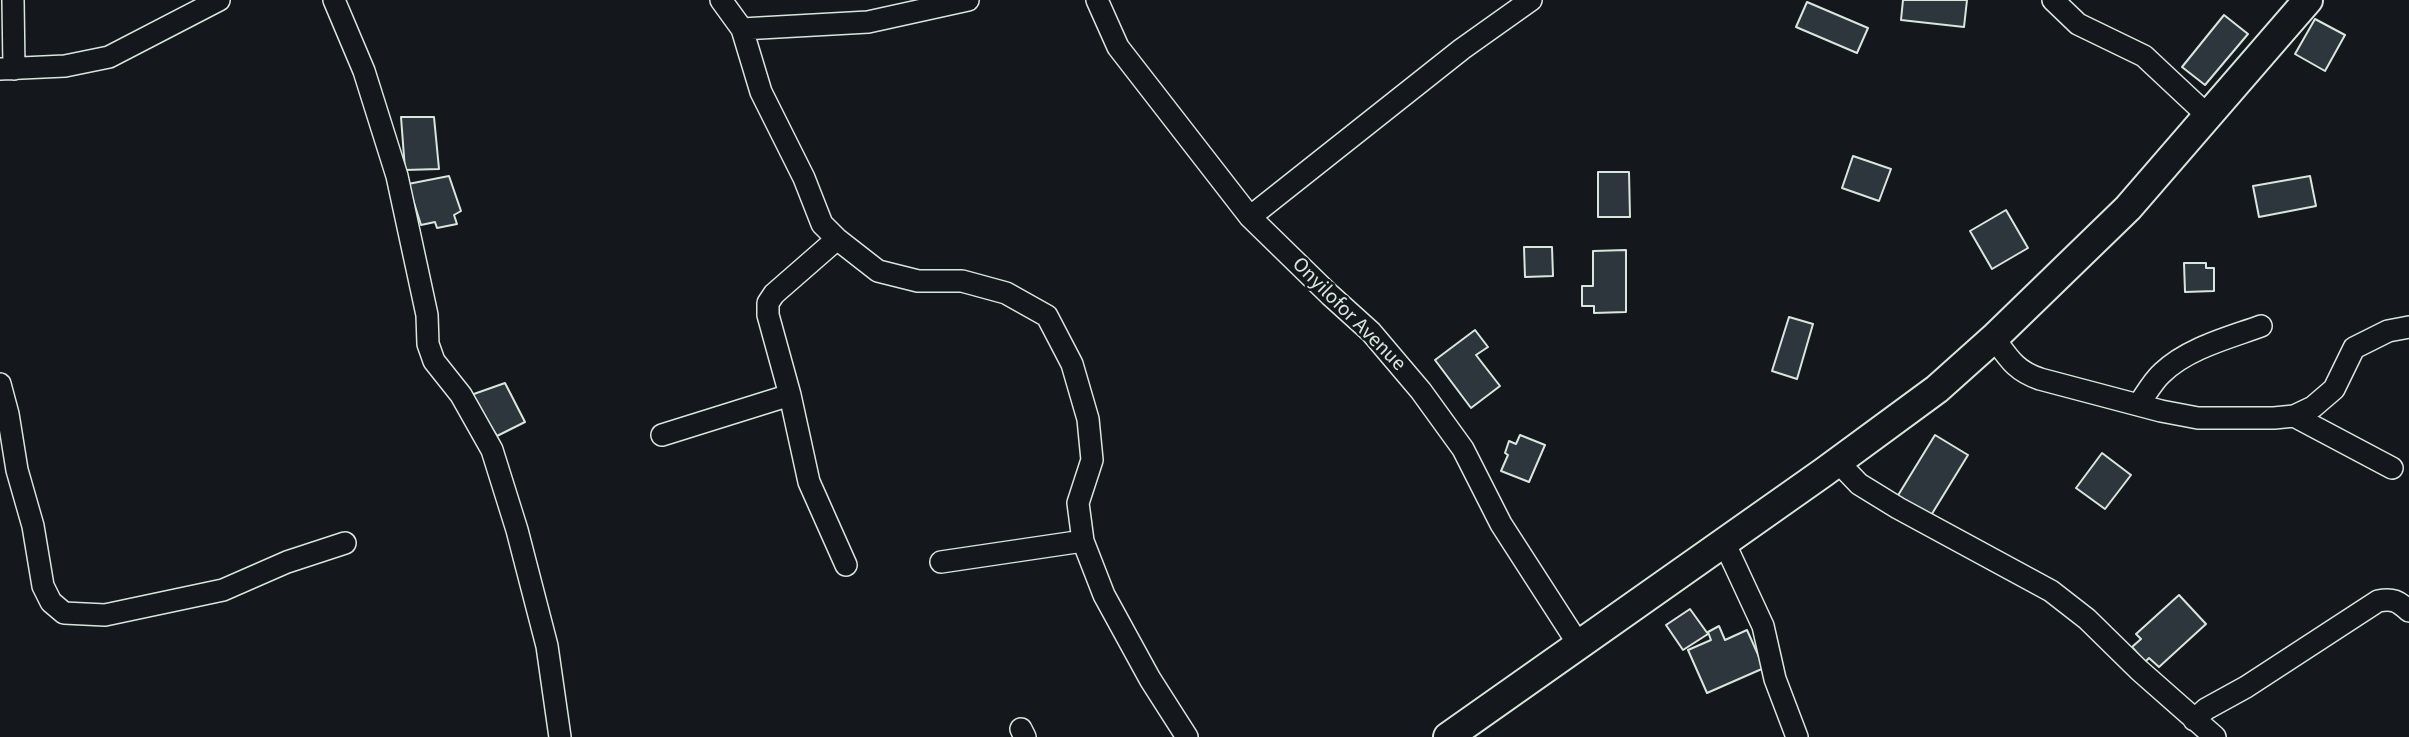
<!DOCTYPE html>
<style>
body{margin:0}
canvas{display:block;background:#14181c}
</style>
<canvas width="2409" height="737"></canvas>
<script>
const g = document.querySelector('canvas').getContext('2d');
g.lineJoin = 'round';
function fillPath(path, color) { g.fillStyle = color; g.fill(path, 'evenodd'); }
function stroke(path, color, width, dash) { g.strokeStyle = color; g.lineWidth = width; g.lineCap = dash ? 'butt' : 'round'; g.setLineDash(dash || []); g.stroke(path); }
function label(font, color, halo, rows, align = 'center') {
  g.font = font + ' "Source Sans 3",sans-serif'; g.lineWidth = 5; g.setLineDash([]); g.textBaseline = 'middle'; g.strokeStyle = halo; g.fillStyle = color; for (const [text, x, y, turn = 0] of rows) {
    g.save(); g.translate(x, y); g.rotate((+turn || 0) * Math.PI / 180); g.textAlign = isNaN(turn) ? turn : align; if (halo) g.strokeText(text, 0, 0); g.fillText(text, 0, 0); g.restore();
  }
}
const building = new Path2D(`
 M1903,0H1967L1964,27L1901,20Z
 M1807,2L1868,28L1857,53L1796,27Z
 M2224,15L2248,34L2205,85L2182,67Z
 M2315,19L2345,35L2325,71L2295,54Z
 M401,117H434L439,169L405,170Z
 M1853,156L1891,169L1879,201L1842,188Z
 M1598,172H1629L1630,217H1598Z
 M449,176L461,211L454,215L457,224L437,228L435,222L421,225L408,184Z
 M2310,176L2316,206L2259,217L2253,186Z
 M2006,210L2028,248L1992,269L1970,231Z
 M1524,247H1552L1553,276L1525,277Z
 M1626,250V312L1594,313V306H1582V286H1593V251Z
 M2184,263H2206V268H2214V291L2185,292Z
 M1789,317L1813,324L1797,379L1772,371Z
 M1475,330L1488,347L1476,355L1500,386L1471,408L1435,360Z
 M505,383L525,422L497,436L471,395Z
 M1520,435L1545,445L1529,482L1501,471L1508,455L1505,453L1509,441L1516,444Z
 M1935,435L1968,455L1930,517L1897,497Z
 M2102,453L2131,475L2105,509L2076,488Z
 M2179,595L2206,624L2159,667L2149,658L2145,662L2132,647L2141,639L2136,634Z
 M1690,609L1708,634L1683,650L1666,625Z
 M1719,626L1725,640L1747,630L1764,668L1707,693L1688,650L1711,640L1708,632Z`);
fillPath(building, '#2c363c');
stroke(building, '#d8e6dc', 2);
const minor = new Path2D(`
 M13,0L14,69
 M334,0L364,71L397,176L427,315L428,344L434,361L461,395L492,450L517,530L547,646L560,737
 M721,0L742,29L761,92L804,178L822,224L837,239L878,271L918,281H962L1006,293L1047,316L1072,364L1088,419L1092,460L1078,503L1083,541L1104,595L1150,679L1187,737
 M1097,0L1118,47L1250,217L1330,295L1371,332L1421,391L1463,449L1501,524L1579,645
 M2053,0L2078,24L2144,56L2207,115
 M742,29L868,22L968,0
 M0,69L65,66L109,57L219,0
 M1250,217L1462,49L1531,0
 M837,239L774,294L768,303V315L790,395L809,482L846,565
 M1994,338C2009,359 2016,371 2040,379L2161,411L2198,418H2274L2294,416L2313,407L2334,389L2354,348L2388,331L2409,327
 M0,384L8,414L17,470L33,526L43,586L51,602L64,613L105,615L223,590L287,562L345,543
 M2139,404C2146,394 2153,381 2162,373C2188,348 2228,338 2261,326
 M2294,416L2392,468
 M662,435L790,395
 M1838,462L1859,484L1898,508L2051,591L2087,619L2139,670L2215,737
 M1724,542L1763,626L1775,679L1797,737
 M941,562L1083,541
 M2194,720L2206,709L2246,687L2378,601C2393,598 2398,601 2409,611
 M1021,729L1025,737`);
const major = new Path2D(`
 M1448,737L1824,472L1937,389L1994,338L2128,208L2308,0`);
stroke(minor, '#d8e6dc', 24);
stroke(major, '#d8e6dc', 32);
stroke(minor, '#14181c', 21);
stroke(major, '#14181c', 28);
label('21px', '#d8e6dc', '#14181c', [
 ["Onyilofor Avenue",1348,315,45]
]);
</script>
